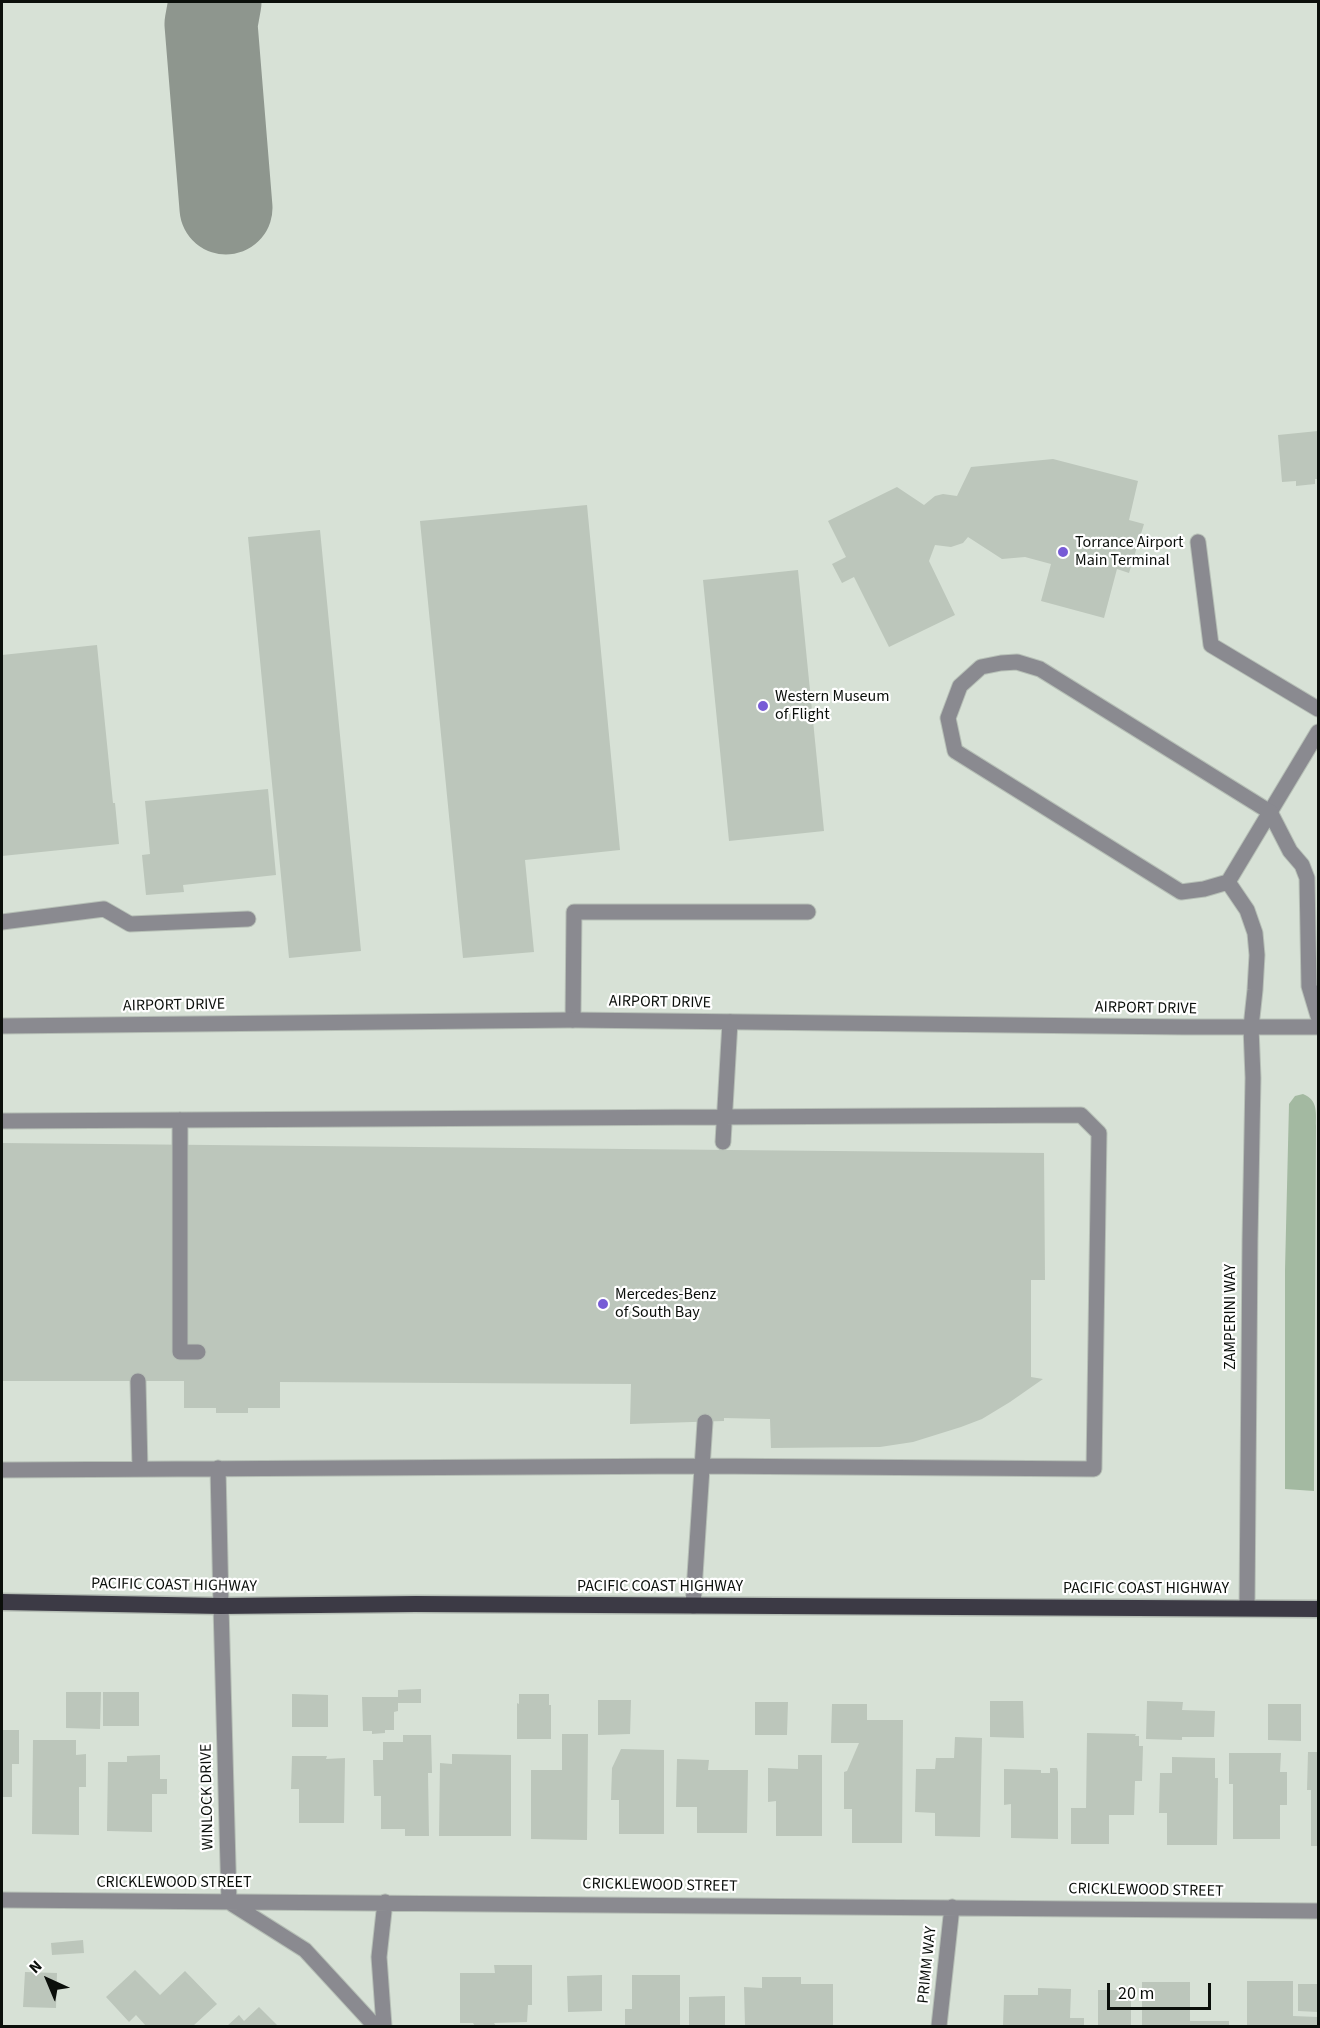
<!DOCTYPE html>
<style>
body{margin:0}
#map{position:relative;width:1320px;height:2028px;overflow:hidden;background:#d7e1d6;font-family:"Source Sans 3",sans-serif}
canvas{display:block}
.frame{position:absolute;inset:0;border:3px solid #0b0f0b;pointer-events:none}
.north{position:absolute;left:18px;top:1950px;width:60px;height:60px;-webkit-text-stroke:4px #fff;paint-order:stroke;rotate:316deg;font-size:16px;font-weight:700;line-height:24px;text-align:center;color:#0b0f0b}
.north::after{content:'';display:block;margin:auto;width:21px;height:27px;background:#0b0f0b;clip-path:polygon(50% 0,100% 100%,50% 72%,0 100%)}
.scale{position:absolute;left:1107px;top:1983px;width:104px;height:27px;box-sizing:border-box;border:3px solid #0b0f0b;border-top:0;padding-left:8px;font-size:18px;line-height:21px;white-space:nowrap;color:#0b0f0b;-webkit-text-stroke:4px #fff;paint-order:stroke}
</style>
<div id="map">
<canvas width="1320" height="2028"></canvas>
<div class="frame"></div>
<div class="north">N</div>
<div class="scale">20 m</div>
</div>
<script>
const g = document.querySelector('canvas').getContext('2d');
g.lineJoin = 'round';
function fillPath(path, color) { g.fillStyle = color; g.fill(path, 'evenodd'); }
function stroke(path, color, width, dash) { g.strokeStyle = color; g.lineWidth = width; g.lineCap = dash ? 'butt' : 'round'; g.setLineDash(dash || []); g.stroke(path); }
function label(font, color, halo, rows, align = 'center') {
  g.font = font + ' "Source Sans 3",sans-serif'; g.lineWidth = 4.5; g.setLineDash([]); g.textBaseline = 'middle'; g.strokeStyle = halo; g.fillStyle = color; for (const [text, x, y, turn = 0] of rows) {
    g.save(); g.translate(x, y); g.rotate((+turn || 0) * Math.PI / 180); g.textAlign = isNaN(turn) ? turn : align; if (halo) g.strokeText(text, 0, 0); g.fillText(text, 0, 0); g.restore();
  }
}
fillPath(new Path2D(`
 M1303,1094C1318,1100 1316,1112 1316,1126L1314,1491L1285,1489V1270L1289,1104L1295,1096Z`), '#a3b9a1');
stroke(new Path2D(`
 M215,2L211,24L226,208`), '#8e968e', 93);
fillPath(new Path2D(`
 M1318,431V479H1315V484L1296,486V481L1282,482L1278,435Z
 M1053,459L1138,481L1129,520L1144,524L1129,573L1117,569L1104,618L1041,601L1051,564L1025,557L1002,559L968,537L963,543L951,547L935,545L929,561L955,615L889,647L854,577L842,583L832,564L846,557L828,521L897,487L924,505L935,496L943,494L957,496L971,467Z
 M587,505L620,850L525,860L534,952L463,958L420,521Z
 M320,530L361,951L289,958L248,537Z
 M798,570L824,831L729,841L703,580Z
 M97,645L113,803H115L119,844L2,856V655Z
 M268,789L276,875L183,885L184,892L146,895L142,855L150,854L145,801Z
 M2,1143L1044,1153L1045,1280H1031V1377L1043,1379L1010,1402L982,1419L961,1427L913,1442L880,1447L771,1448L770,1419L724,1418V1421L630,1424L631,1384L280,1382V1408H248V1413H216V1408H184V1381H2Z
 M421,1689V1703H398V1711L394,1712V1730H385V1733L372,1734V1731H363L362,1697H398V1690Z
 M66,1692H101L100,1729L66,1728Z
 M103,1692H139V1726H103Z
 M292,1694L328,1695V1727H292Z
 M519,1694H549V1705H551V1739H517V1703L519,1704Z
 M598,1700H631L630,1734L598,1735Z
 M990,1701H1023L1024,1738L990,1737Z
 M1147,1701L1183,1702L1182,1710L1215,1711L1214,1737H1182V1740L1146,1739Z
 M755,1702H788L787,1735H755Z
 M832,1704H867V1720H903L902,1843H852V1809H844V1772L847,1771L859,1743H831Z
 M1268,1704H1301V1741L1268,1740Z
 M2,1730H19V1764H12V1797H2Z
 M1087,1733L1136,1734L1135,1736H1139V1746H1143L1142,1781H1135L1134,1815H1109V1844H1071V1808H1086Z
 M562,1734H588L587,1840L531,1839V1770H562Z
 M403,1735H431L432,1773H428L429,1836H405V1829H381V1796H374L373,1760H383V1742H403Z
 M955,1737L982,1738L980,1837L935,1836V1813L915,1812L916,1769H935L936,1758H954Z
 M33,1740H76V1755L86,1754V1787H79V1835L32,1834Z
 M621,1749L664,1750V1834H619V1800H611L612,1768Z
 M1308,1752H1318V1846H1311V1790H1307Z
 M1229,1753H1281L1280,1772H1287V1805H1280V1839H1233V1784H1229Z
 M452,1754L511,1755V1836H439L440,1763L452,1764Z
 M160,1755V1779H167V1794H152V1832L107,1831L108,1762H127V1756Z
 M798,1755H822V1836H776V1801L768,1802V1768L798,1769Z
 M292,1756H327L326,1759L345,1758L344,1823H299V1789H291Z
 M1172,1757L1215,1758V1778H1218L1217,1845H1167V1813H1159L1160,1773H1172Z
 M677,1759L709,1760L708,1770H748L747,1833H697V1807H676Z
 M1050,1768H1057L1058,1772V1839L1011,1838V1804L1004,1805V1769L1041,1770V1773H1050Z
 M83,1940L84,1953L52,1955L51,1943Z
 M494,1965H532V2005H528L527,2022L494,2023L496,2026H475L473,2023H460V1973H495Z
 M135,1970L160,1995L185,1971L217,2004L193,2026H146L136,2015L129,2022L106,1997Z
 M25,1972L57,1973L56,2008L23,2007Z
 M602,1975V2011L568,2012L567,1976Z
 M632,1975H680V2026H625V2009H632Z
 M762,1977H801V1984H833V2026H745L744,1987L762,1988Z
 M1247,1981H1293V2016L1318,2017V2026H1247Z
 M1142,1982H1190V2021H1229V2026H1142Z
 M1298,1984H1318V2012L1298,2011Z
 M1038,1988L1071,1989L1070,2018H1084V2026H1003L1004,1995H1038Z
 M1098,1990H1131V2025H1098Z
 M725,1996V2026H689V1997Z
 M259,2007L278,2026H227L239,2015L244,2021Z`), '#bcc6bb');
const service = new Path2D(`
 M1198,542L1211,645L1318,709
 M1270,812L1318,732
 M2,922L104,909L130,924L248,919
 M573,1020L574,912H808
 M180,1120V1352H198
 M2,1121L1081,1115L1099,1133L1094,1469L702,1466L2,1470
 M723,1142L730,1022
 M138,1381L140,1469
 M218,1468L221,1606
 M693,1606L705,1422`);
const minor = new Path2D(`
 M1270,812L1228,882L1204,889L1181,892L955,751L948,718L960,686L981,667L1001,663L1017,662L1040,669L1270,812L1290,851L1302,865L1307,878L1309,986L1318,1016
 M1228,882L1247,910L1255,933L1257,955L1255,990L1251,1027L1253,1078L1250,1240L1247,1608
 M2,1026L573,1020L1184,1027H1318
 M221,1606L229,1902
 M2,1900L1318,1911
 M229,1902L305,1950L375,2026
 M384,2026L379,1957L385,1902
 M939,2026L952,1907`);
const trunk = new Path2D(`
 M2,1602L221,1606L416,1604L1318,1609`);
stroke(service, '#b6bfb6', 17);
stroke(minor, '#b6bfb6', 17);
stroke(trunk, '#b6bfb6', 19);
stroke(service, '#8a8a90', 15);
stroke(minor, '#8a8a90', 15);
stroke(trunk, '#3c3a45', 16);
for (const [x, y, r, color] of [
 [1063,552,6,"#775bd6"],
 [763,706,6,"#775bd6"],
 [603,1304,6,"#775bd6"]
]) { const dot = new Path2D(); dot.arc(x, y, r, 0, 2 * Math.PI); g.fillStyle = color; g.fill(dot); stroke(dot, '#fff', 2); }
label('16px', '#0b0f0b', '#fff', [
 ["Torrance Airport",1075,543],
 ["Main Terminal",1075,561],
 ["Western Museum",775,697],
 ["of Flight",775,715],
 ["Mercedes-Benz",615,1295],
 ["of South Bay",615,1313]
], 'left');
label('16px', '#0b0f0b', '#fff', [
 ["AIRPORT DRIVE",660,1003,1],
 ["AIRPORT DRIVE",174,1006,-1],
 ["AIRPORT DRIVE",1146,1009,1],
 ["ZAMPERINI WAY",1231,1317,-90],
 ["PACIFIC COAST HIGHWAY",174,1586,1],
 ["PACIFIC COAST HIGHWAY",660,1587],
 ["PACIFIC COAST HIGHWAY",1146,1589],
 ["WINLOCK DRIVE",208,1797,-91],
 ["CRICKLEWOOD STREET",174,1883],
 ["CRICKLEWOOD STREET",660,1886,1],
 ["CRICKLEWOOD STREET",1146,1891,1],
 ["PRIMM WAY",928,1965,-84]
]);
</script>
